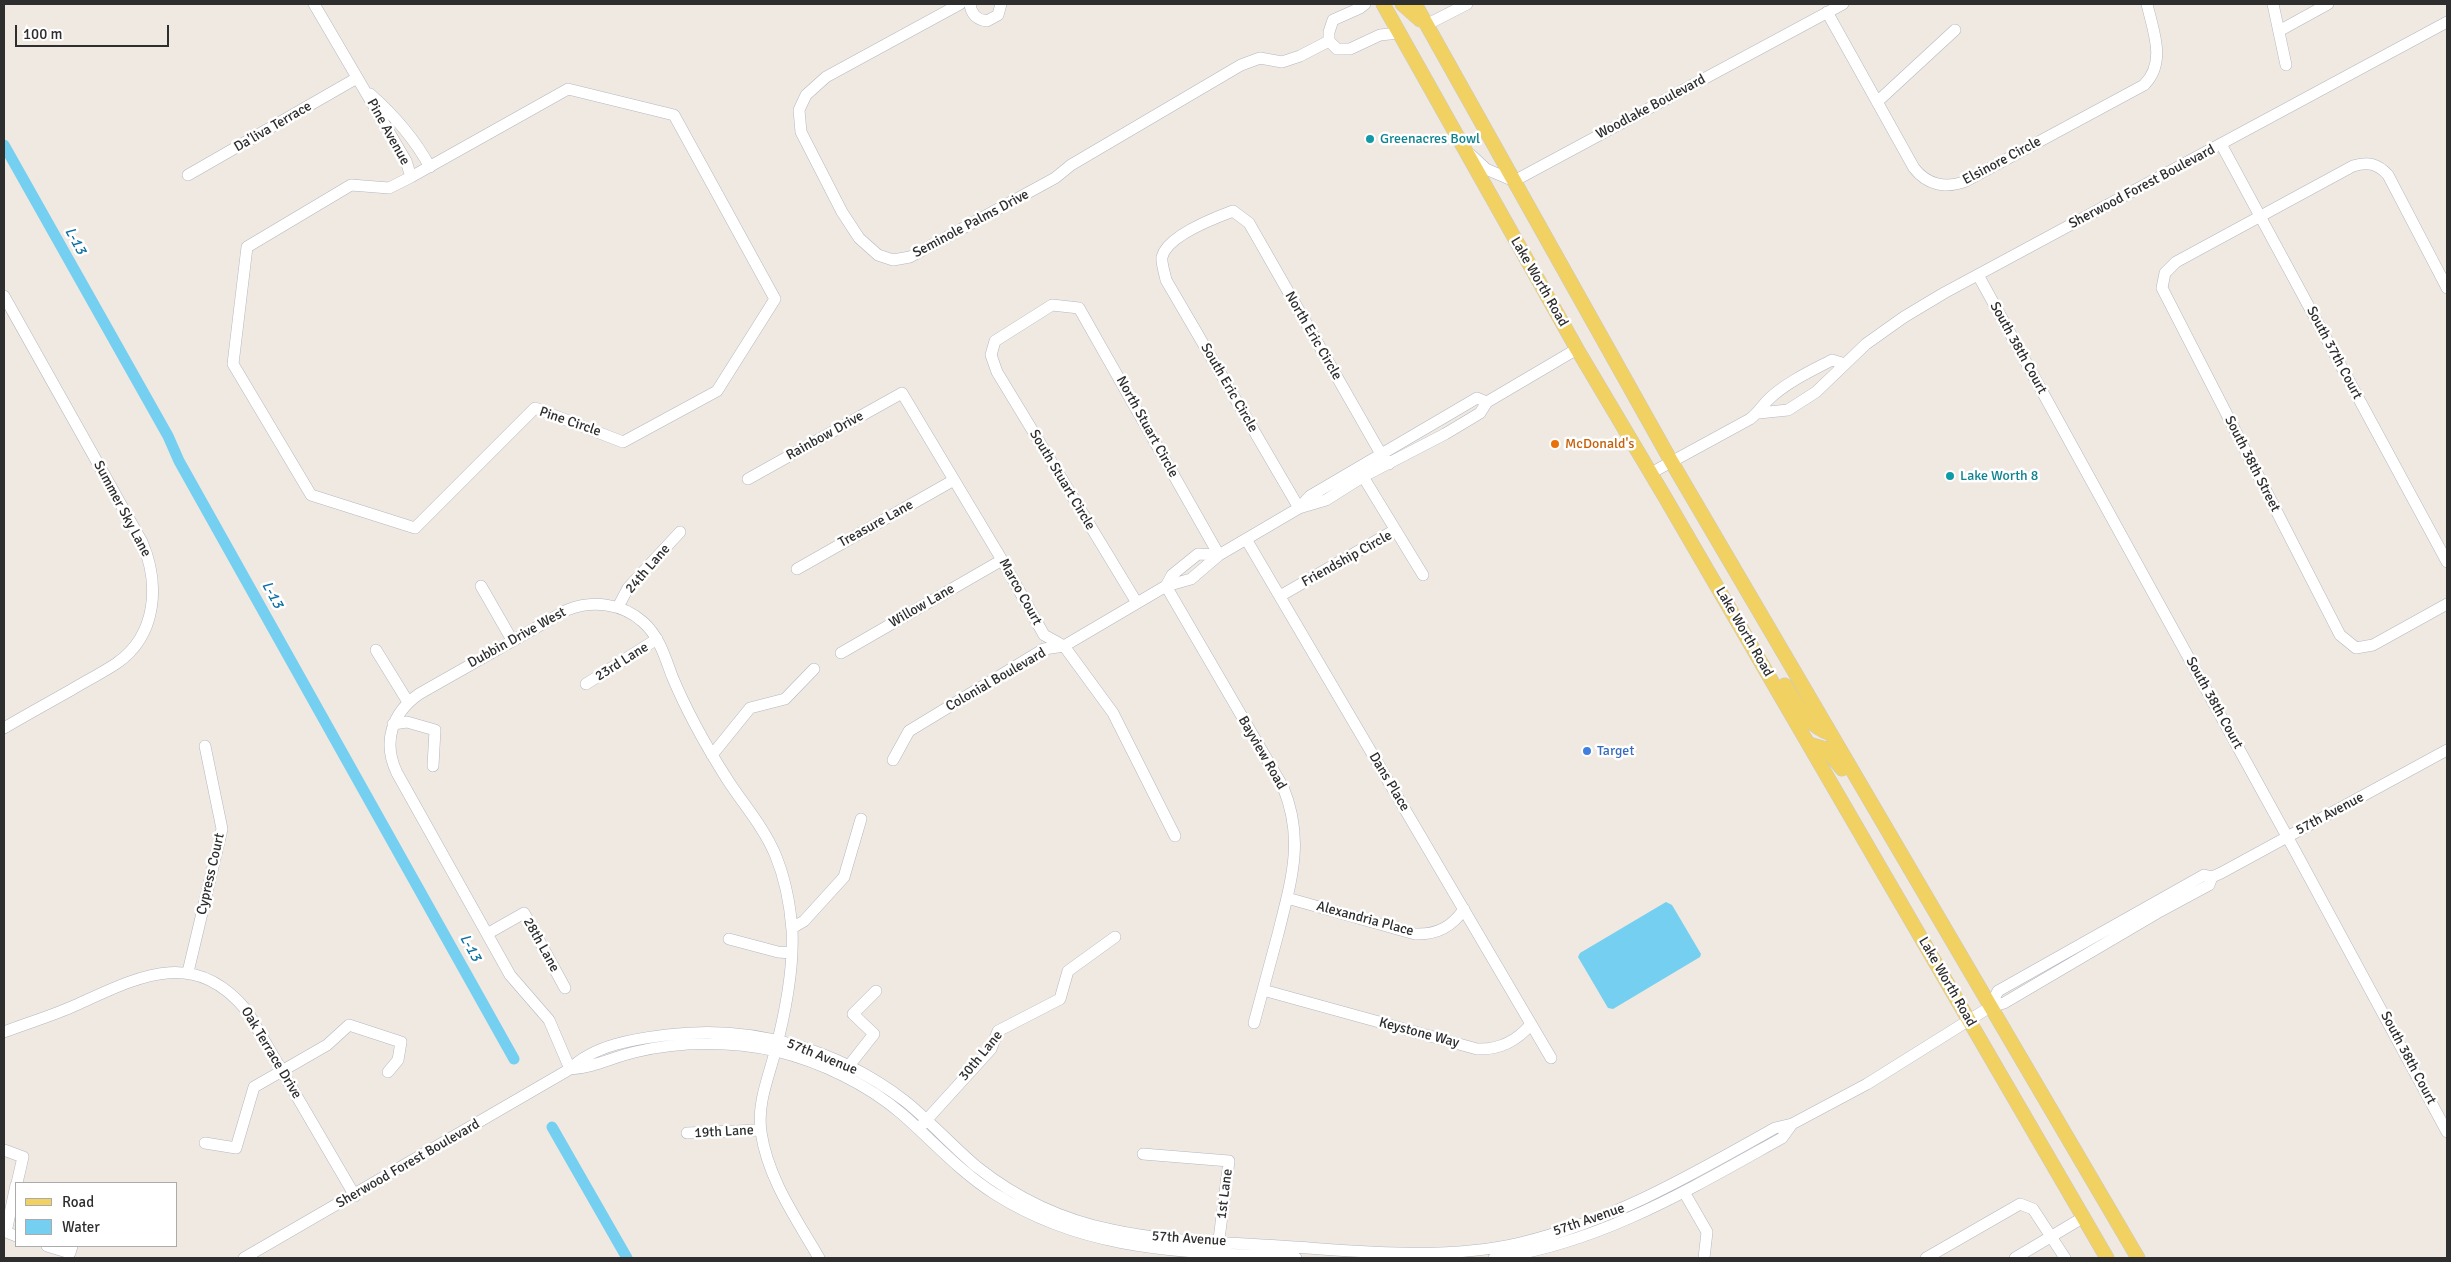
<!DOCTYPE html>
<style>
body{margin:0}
#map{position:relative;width:2451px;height:1262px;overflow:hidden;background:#efe9e1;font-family:Signika,sans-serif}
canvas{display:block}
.frame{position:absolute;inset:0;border:5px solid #2e2e2e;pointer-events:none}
.legend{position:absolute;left:15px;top:1182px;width:162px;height:65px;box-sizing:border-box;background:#fff;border:1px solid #ababab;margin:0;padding:6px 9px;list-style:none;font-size:15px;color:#2e2e2e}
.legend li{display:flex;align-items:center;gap:10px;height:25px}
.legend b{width:25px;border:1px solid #ababab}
.scale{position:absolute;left:15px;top:25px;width:154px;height:22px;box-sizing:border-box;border:2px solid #2e2e2e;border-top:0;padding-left:6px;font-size:15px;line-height:18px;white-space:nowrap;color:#2e2e2e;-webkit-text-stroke:4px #fff;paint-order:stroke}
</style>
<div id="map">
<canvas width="2451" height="1262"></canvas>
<div class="frame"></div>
<ul class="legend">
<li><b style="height:6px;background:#f2d163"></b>Road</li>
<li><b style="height:14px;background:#75cff0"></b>Water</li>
</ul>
<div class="scale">100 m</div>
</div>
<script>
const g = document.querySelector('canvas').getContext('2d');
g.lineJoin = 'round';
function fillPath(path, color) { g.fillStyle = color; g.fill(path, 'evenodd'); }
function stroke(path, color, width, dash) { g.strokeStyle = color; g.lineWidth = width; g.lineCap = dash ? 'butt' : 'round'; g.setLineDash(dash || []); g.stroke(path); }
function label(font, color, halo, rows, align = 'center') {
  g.font = font + ' Signika,sans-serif'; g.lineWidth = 5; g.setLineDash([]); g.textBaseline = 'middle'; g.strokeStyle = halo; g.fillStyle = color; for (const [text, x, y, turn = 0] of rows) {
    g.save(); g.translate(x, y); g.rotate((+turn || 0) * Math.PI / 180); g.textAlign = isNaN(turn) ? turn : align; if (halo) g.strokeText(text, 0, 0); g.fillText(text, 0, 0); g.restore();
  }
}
fillPath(new Path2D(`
 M1666,902L1672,905L1701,954L1700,957L1613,1009L1608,1008L1578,957L1580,953Z`), '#75cff0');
stroke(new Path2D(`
 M4,145L168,436L179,461L514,1059
 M552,1127L627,1258`), '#75cff0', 11);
const minor = new Path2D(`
 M314,4L406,161L411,177
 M960,4L826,77L806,95L799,110L801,132L842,212L859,238L878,255L893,260L910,257L1055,178L1071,165L1241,65L1260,58L1282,62L1300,56L1329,41
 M970,4C971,14 977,20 987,21L998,15L1001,4
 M1365,4L1360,8L1333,20L1329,32V41L1337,49H1350L1380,35L1399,33
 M2273,4L2286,65
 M1827,12L1914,168C1927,185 1946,189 1966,181L2144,85C2167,62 2153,31 2147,4
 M1426,25L1467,4
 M2279,31L2328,4
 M568,89L674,115L775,299L717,391L623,442L535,408L415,528L311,495L233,364L247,247L351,185L389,188L411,177Z
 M370,94C395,116 414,138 430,167
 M1877,102L1955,30
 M2221,144L2447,562
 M1470,154L1486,169L1514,181L1843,4
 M188,175L357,78
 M1978,275L2294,849L2447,1132
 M2447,288L2388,175C2378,164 2368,161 2353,166L2176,262L2165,273L2162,288L2340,635L2356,648L2373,645L2447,604
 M4,296L142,542C160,584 157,635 117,663C102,673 86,681 71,690C48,703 26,715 4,728
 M1759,413L1788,410L1816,392L1866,344L1904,317L1944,293L2447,22
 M1359,470L1423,575
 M1651,473L1750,419C1758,413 1761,407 1768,400C1785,383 1811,371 1832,360L1845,364
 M748,479L902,393L1002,560L1044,635L1064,646L1113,713L1175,836
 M1300,507L1310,496L1477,398L1487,402
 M1299,508L1166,280C1165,274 1161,263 1162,257C1167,236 1214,218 1233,211L1249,223L1381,454L1389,464
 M1246,539L1551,1058
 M797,569L954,480
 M481,586L512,640
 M1166,586L1283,787C1305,840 1291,881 1278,934C1270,964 1262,993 1254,1023
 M1166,586L1172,575L1198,554L1219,555
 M1280,596L1395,530
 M1137,603L997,372L991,355L995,341L1052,305L1079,308L1219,555
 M618,607L628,588L680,532
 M376,650L408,702
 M841,653L1002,560
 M586,684L657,639
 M393,724L407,722L435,730L433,766
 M712,755L750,708L785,699L814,669
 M893,760L909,731L1044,649L1064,646L1166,586L1191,579L1219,555L1299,508L1326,500L1364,476L1445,434L1480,413L1487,402L1577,349
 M1287,898L1415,934C1437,935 1452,927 1464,909
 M792,928L804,921L844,877L861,819
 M487,934L524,913L565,988
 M729,939L778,952L792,953
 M188,972L222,829L205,746
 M1263,990L1477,1049C1500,1050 1517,1041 1531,1024
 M1990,1007L1998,991L2204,875L2212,877L2221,873L2447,750
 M4,1032C27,1023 52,1016 76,1005C138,977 194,946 247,1011L355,1196
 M570,1069L549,1020L510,975L397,773C382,742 392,713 419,694L567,610C592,600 622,603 643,622C659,636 665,657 672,676C687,712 706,746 727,779C743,804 763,826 775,854C785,878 790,903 792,930C794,970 785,1014 775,1052C768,1079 757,1104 761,1132C768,1179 796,1218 819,1258
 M570,1069C593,1068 613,1057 635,1052C680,1041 731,1041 776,1051C821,1062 867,1084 902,1114C933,1141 960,1172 995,1194C1090,1254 1188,1251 1296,1258
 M844,1072L874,1034L853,1014L876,991
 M921,1126L991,1049L998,1031L1060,999L1068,971L1115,937
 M687,1133L761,1130
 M205,1143L236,1148L254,1087L327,1045L349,1025L401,1042L398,1060L388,1072
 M4,1150L23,1157L17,1183
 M1143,1154L1229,1161L1218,1247
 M16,1185L6,1232L16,1236
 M1684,1192L1707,1232L1704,1258
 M47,1246L70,1253L72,1246
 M244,1258L570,1069C594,1045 634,1039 667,1035C752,1024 837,1049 905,1101C930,1121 952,1146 977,1167C1016,1198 1063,1220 1112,1230C1166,1242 1225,1242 1280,1246C1359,1251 1442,1261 1520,1243C1613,1221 1693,1174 1775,1128L1792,1124L1867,1084L1990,1007L2004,1003L2157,913L2209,885L2212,877
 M1494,1258C1599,1244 1690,1189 1782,1138L1792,1124
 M1926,1258L2020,1204L2033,1209L2065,1258
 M2015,1258L2084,1217`);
const major = new Path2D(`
 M1383,4L1577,349L1666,499L2107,1258
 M1402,4L1420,20
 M1415,4L1671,461L2138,1258
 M1785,685C1798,706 1808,727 1831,734
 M1809,744L1826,749L1842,769`);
stroke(minor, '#b4b7c1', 12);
stroke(major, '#c9c9c9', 15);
stroke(minor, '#fff', 11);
stroke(major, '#f2d163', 14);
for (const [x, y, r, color] of [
 [1370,139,5,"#0f9aa8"],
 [1555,444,5,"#e8710a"],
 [1950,476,5,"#0f9aa8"],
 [1587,751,5,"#3f7fe0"]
]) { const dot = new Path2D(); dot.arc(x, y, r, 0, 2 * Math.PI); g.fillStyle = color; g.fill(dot); stroke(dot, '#fff', 2); }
label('14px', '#2e2e2e', '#fff', [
 ["Woodlake Boulevard",1651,107,-28],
 ["Da'liva Terrace",273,127,-30],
 ["Pine Avenue",388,132,61],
 ["Elsinore Circle",2002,161,-28],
 ["Sherwood Forest Boulevard",2142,187,-28],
 ["Seminole Palms Drive",971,224,-28],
 ["Lake Worth Road",1539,282,60],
 ["North Eric Circle",1313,336,60],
 ["South 38th Court",2018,348,61],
 ["South 37th Court",2334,353,62],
 ["South Eric Circle",1229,388,60],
 ["Pine Circle",570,422,19],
 ["North Stuart Circle",1147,427,61],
 ["Rainbow Drive",825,436,-29],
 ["South 38th Street",2252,464,63],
 ["South Stuart Circle",1062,480,59],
 ["Summer Sky Lane",122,509,62],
 ["Treasure Lane",876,524,-29],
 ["Friendship Circle",1347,559,-29],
 ["24th Lane",648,569,-49],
 ["Marco Court",1020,592,61],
 ["Willow Lane",922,606,-30],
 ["Lake Worth Road",1744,632,60],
 ["Dubbin Drive West",517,638,-29],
 ["23rd Lane",622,662,-32],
 ["Colonial Boulevard",996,680,-30],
 ["South 38th Court",2214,703,61],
 ["Bayview Road",1262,753,60],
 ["Dans Place",1389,782,59],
 ["57th Avenue",2330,814,-28],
 ["Cypress Court",211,874,-77],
 ["Alexandria Place",1365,919,15],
 ["28th Lane",541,945,61],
 ["Lake Worth Road",1947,982,60],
 ["Keystone Way",1419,1033,15],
 ["Oak Terrace Drive",271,1053,59],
 ["30th Lane",981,1056,-51],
 ["57th Avenue",822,1057,22],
 ["South 38th Court",2408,1058,62],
 ["19th Lane",724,1132,-3],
 ["Sherwood Forest Boulevard",408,1164,-30],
 ["1st Lane",1225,1194,-83],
 ["57th Avenue",1589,1220,-19],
 ["57th Avenue",1189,1239,4]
]);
label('14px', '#0d838f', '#fff', [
 ["Greenacres Bowl",1380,139],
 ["Lake Worth 8",1960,476]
], 'left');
label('14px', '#c56008', '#fff', [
 ["McDonald's",1565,444]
], 'left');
label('14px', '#366cbe', '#fff', [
 ["Target",1597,751]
], 'left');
label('italic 15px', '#0d6fa3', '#fff', [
 ["L-13",75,241,61],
 ["L-13",272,595,61],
 ["L-13",470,948,61]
]);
</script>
